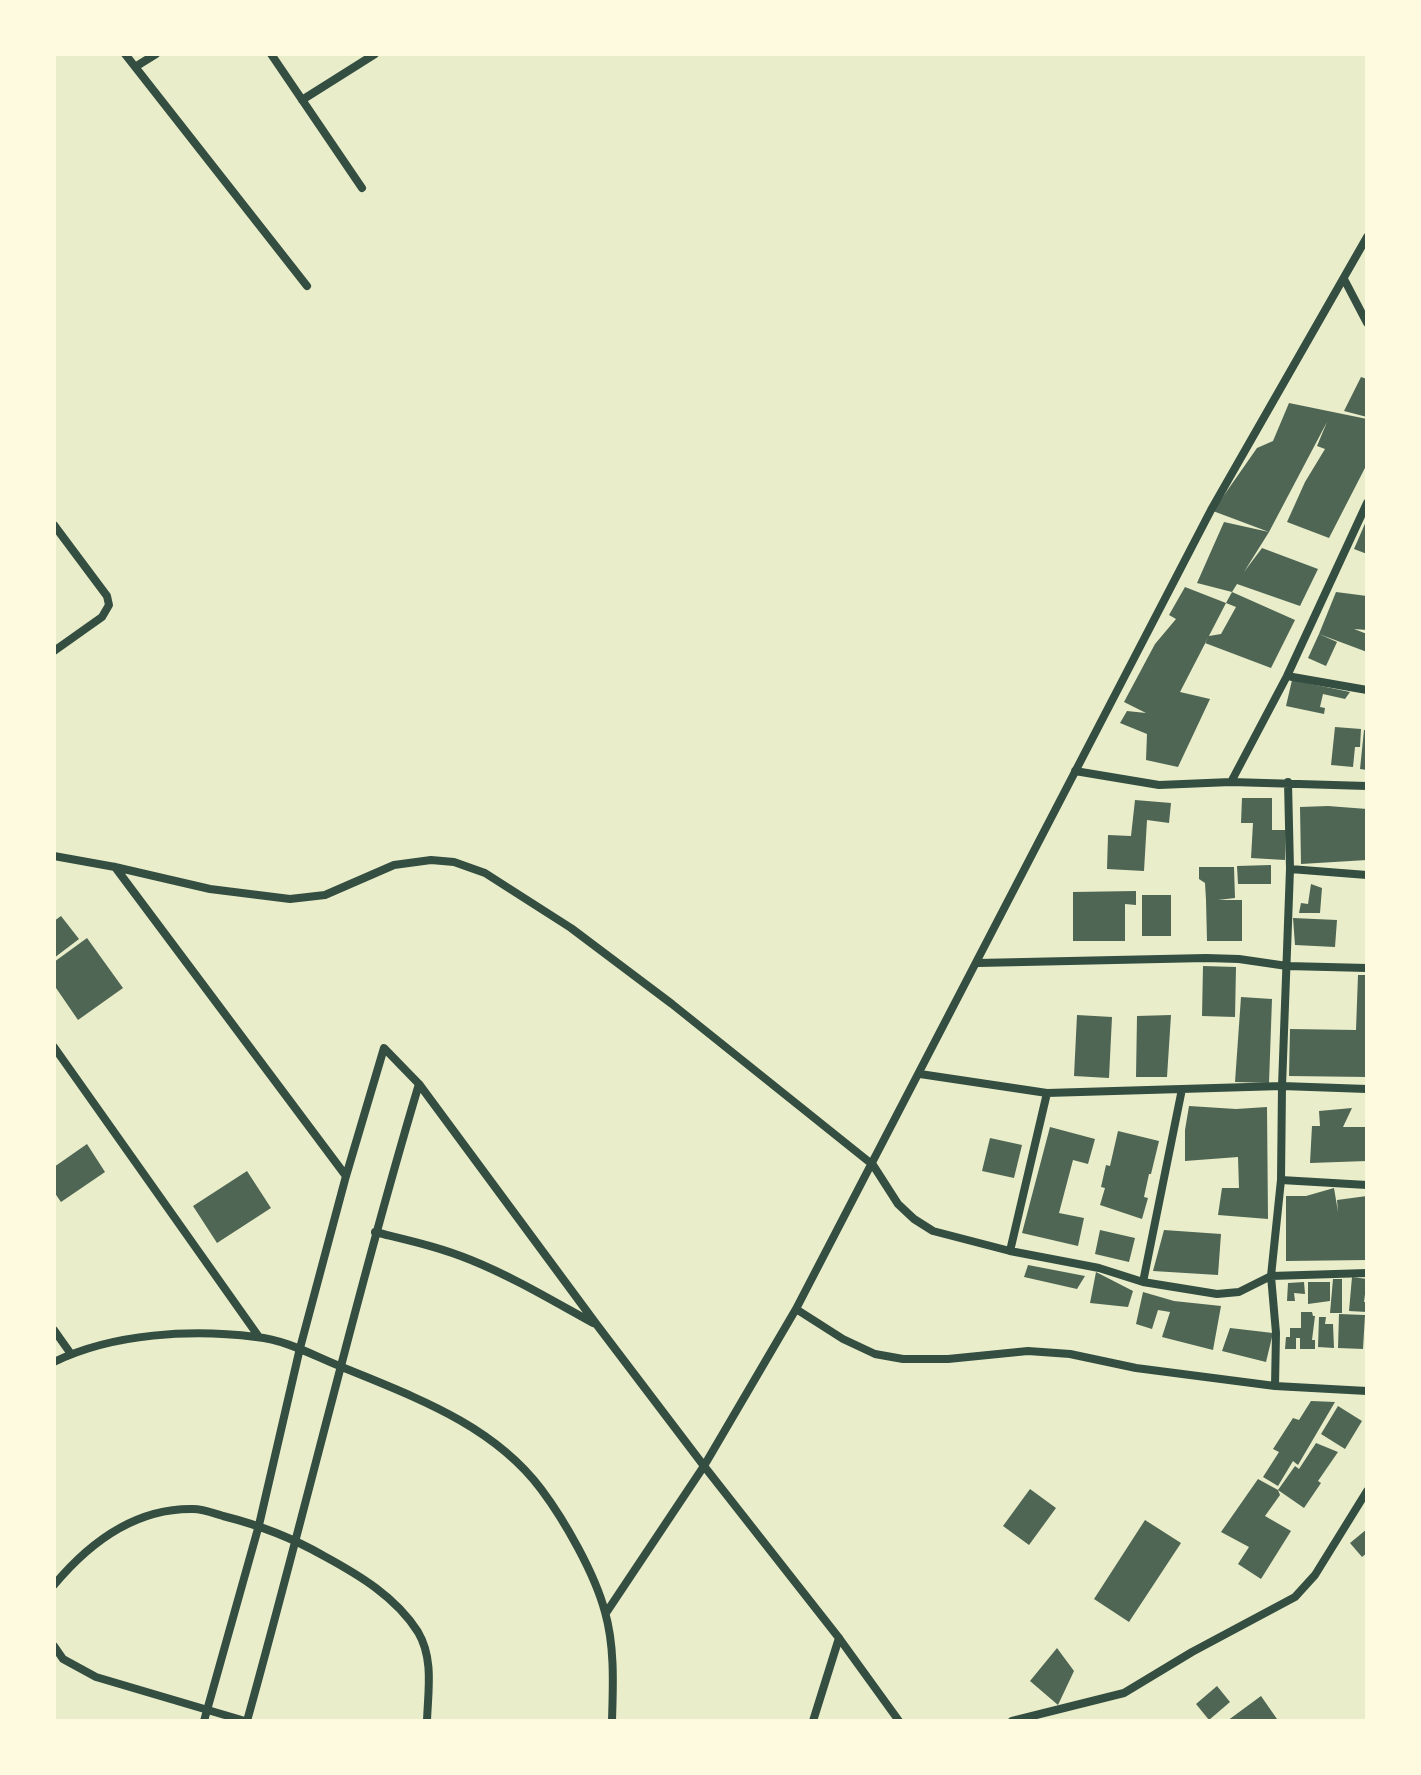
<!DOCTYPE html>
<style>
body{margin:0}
#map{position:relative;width:1421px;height:1775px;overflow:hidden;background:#e9edc9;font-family:Cabin,sans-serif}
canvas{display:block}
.frame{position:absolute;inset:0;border:56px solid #fefae0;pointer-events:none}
</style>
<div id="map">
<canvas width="1421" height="1775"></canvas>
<div class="frame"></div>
</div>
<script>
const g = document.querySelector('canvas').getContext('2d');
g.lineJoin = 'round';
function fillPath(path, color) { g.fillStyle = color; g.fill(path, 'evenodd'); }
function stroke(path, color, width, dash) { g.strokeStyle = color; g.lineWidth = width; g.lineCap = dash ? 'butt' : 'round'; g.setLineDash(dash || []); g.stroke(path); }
fillPath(new Path2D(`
 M1361,377L1367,379V417L1344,411Z
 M1289,403L1367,419V464L1329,538L1287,522L1305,482L1325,449L1317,446L1327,422L1269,532L1244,572L1262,548L1318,569L1300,606L1237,584L1232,592L1197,583L1224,522L1269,532L1213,511L1257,448L1273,441Z
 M1367,519V554L1354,549Z
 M1185,587L1226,603L1180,692L1210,699L1178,767L1146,760L1147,734L1120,723L1127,711L1146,713L1124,702L1155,644L1176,619L1169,615Z
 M1232,592L1295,620L1271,668L1205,643L1209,636L1221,634L1236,607L1226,603Z
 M1336,592L1367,596V630L1354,629L1367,634V652L1319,634Z
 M1319,634L1337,642L1326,666L1308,658Z
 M1292,680L1350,692L1345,699L1323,694L1320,707L1325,708L1324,714L1286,706Z
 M1335,727L1361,729L1360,747H1355L1353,767L1331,765Z
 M1364,730H1367V770L1360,769Z
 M1242,798H1272V830H1286L1285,860L1251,858L1253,823H1241Z
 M1135,800L1171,803L1169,823L1147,820L1144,871L1107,869L1108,835L1131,836Z
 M1328,806L1367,809V860L1301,864L1300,807Z
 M1271,865V884H1238L1237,866Z
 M1199,867H1234L1235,898L1218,900H1242V941H1207L1206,900L1205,883L1199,879Z
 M1311,884L1322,888L1320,913H1299L1301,903L1308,904Z
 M1136,891V905L1125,904V941H1073V892Z
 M1142,895H1171V936H1142Z
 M61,916L79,939L54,958V921Z
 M1293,918L1337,920L1335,947L1295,945Z
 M87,938L123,988L78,1020L54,985V962Z
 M1203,966L1236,967L1235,1017L1202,1016Z
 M1358,975H1367V1077L1289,1076L1290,1029L1356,1030Z
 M1241,997L1272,999L1269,1083L1235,1082Z
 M1077,1015L1112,1017L1109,1078L1074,1076Z
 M1171,1015L1167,1077H1136L1137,1016Z
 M1189,1106L1236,1109L1267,1107L1268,1219L1218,1215L1222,1188H1239L1238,1157L1185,1161V1130Z
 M1352,1108L1343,1127H1367V1161L1310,1163L1312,1126H1320L1319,1111Z
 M1050,1127L1095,1139L1088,1164L1073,1160L1059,1213L1084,1218L1078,1246L1022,1233Z
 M1118,1131L1159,1141L1151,1174H1149L1144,1197L1148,1198L1142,1219L1100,1205L1105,1188L1101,1187L1106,1165L1110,1166Z
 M990,1138L1022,1145L1014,1178L982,1171Z
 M87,1144L105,1172L61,1202L54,1192V1167Z
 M247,1171L271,1208L217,1243L193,1206Z
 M1334,1188L1338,1212L1337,1200L1367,1196V1260L1286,1261V1196H1306Z
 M1100,1230L1135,1238L1129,1262L1095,1254Z
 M1164,1230L1221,1234L1218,1275L1153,1271Z
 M1028,1265L1085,1276L1077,1289L1024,1277Z
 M1096,1272L1133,1291L1128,1307L1090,1303Z
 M1352,1277L1367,1279L1364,1302H1367V1312L1349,1311Z
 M1333,1279H1342V1313H1330Z
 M1304,1282L1305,1294L1294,1293L1295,1301H1287L1288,1283Z
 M1308,1282H1330V1301L1308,1304Z
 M1143,1292L1174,1301L1221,1306L1213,1350L1162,1337L1170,1312L1158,1310L1152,1329L1136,1324Z
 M1301,1312H1312L1313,1316H1315L1312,1340H1315V1349H1300V1338H1296V1349H1285L1286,1337H1290V1328H1301Z
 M1339,1314L1365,1315L1363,1349L1338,1348Z
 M1319,1317H1326L1325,1324H1333L1334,1348L1318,1347Z
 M1230,1328L1273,1333L1266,1362L1222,1351Z
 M1311,1401L1335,1402L1298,1465L1293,1461L1278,1486L1263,1477L1279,1452L1273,1449L1293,1418L1299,1420Z
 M1338,1406L1362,1421L1345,1449L1321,1434Z
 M1316,1443L1338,1452L1318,1481L1321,1483L1304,1508L1278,1490L1280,1495L1265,1516L1291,1531L1261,1579L1238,1564L1249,1547L1221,1532L1258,1479L1278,1490L1295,1466L1299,1469Z
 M1030,1489L1056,1508L1029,1545L1003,1526Z
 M1145,1520L1181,1543L1129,1622L1094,1599Z
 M1367,1529V1553L1362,1557L1350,1543Z
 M1057,1648L1074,1671L1058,1705L1030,1681Z
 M1217,1686L1230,1702L1209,1720L1196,1704Z
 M1261,1696L1277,1719L1274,1721H1227Z`), '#4f6655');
stroke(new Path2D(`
 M125,54L307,286
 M271,54L362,188
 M135,67L156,54
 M302,100L375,54
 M1344,279L1367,323
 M54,525L107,596L109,605L102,617L54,651
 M1287,676L1367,690
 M1075,771L1159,785L1231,782L1367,786
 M1231,782L1287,676L1367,503
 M54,856L115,867L210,889L290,899L325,895L394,865L431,860L454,862L485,873L571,928L672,1004L873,1165L898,1204L914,1219L933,1231L1010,1251L1099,1268L1143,1282L1217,1294L1239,1292L1271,1276L1367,1273
 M115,867L346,1176
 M1290,869L1367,875
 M978,963L1206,958L1239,959L1287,966L1367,968
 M54,1047L259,1337
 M920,1074L1047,1093L1282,1086L1367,1089
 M1281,1180L1367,1185
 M375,1232C407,1240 440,1247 471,1260C513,1277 553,1301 593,1323
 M1010,1251L1047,1093
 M1143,1282L1182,1089
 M796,1309L843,1339L875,1354L903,1359H948L1028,1351L1070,1354L1136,1368L1275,1386L1276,1333L1271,1276L1281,1180L1282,1086L1290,869L1288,782
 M54,1330L71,1354
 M54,1362C113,1333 192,1329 256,1337C287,1340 314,1356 342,1367C414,1397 492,1424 541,1489C565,1521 595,1574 605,1612C615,1647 613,1686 612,1721
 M1275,1386L1367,1391
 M54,1585C89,1543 135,1508 193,1509C203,1509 213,1513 223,1516C259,1525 291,1537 324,1556C359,1575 396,1597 418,1632C434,1659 428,1691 427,1721
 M606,1613L704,1466L796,1309L1211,510L1367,237
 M54,1646L63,1659L96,1677L245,1721
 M204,1721L259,1525L300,1348L346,1176L384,1048L419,1084L597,1325L704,1466L839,1638L899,1721
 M247,1721C306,1509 356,1295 419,1084
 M813,1721L839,1638
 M1012,1721L1124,1693L1192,1652L1295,1597L1315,1575L1367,1491`), '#344e41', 8);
</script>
